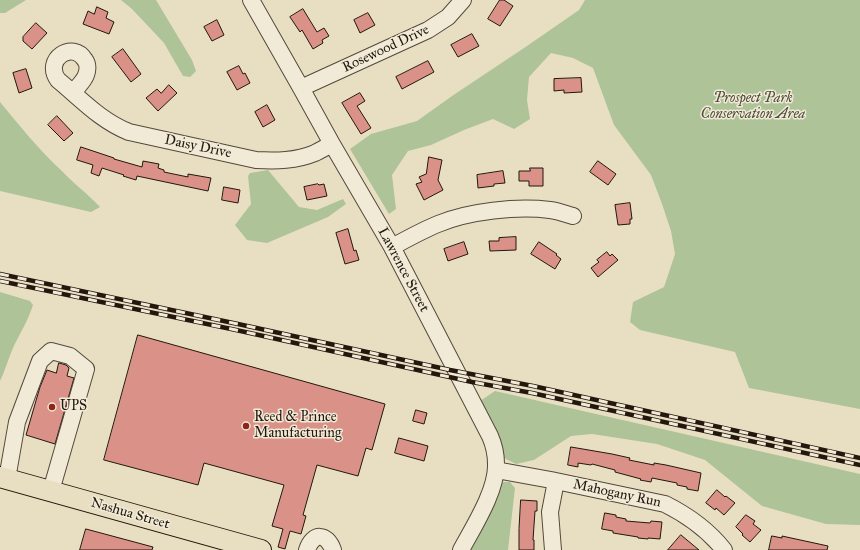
<!DOCTYPE html>
<style>
body{margin:0}
canvas{display:block;background:#e8dfc2}
</style>
<canvas width="860" height="550"></canvas>
<script>
const g = document.querySelector('canvas').getContext('2d');
g.lineJoin = 'round';
function fillPath(path, color) { g.fillStyle = color; g.fill(path, 'evenodd'); }
function stroke(path, color, width, dash) { g.strokeStyle = color; g.lineWidth = width; g.lineCap = dash ? 'butt' : 'round'; g.setLineDash(dash || []); g.stroke(path); }
function label(font, color, halo, rows, align = 'center') {
  g.font = font + ' "IM FELL Great Primer",serif'; g.lineWidth = 3; g.setLineDash([]); g.textBaseline = 'middle'; g.strokeStyle = halo; g.fillStyle = color; for (const [text, x, y, turn = 0] of rows) {
    g.save(); g.translate(x, y); g.rotate((+turn || 0) * Math.PI / 180); g.textAlign = isNaN(turn) ? turn : align; if (halo) g.strokeText(text, 0, 0); g.fillText(text, 0, 0); g.restore();
  }
}
fillPath(new Path2D(`
 M0,0H26L5,13H0Z
 M121,0H156L192,60L196,71L190,77L183,76L164,43L132,9Z
 M585,0H860V409L749,388L735,352L640,330L630,322L633,302L664,287L675,254L671,231L662,204L651,175L614,125L593,68L573,58L551,53L529,77L527,100L530,119L514,129L493,119L464,130L431,145L408,151L392,175L396,209L389,214L350,149L371,134L417,121L452,96L527,46L579,10Z
 M0,102C20,126 39,150 62,171C74,184 88,194 100,207L91,212L0,191Z
 M268,170L299,207L317,210L343,199L346,204L328,217L267,243L247,240L235,225L251,204L248,176L250,173Z
 M0,292L30,301L33,305C28,321 20,333 13,348C8,359 5,371 0,381Z
 M495,391L860,474V525L826,524L762,506L705,460L657,444L592,434L571,436L534,460L516,464L504,458L480,401Z
 M502,482H510L515,488L508,550H470Z`), '#afc399');
const building = new Path2D(`
 M500,0H504L513,6L500,26L488,19Z
 M97,7L108,12L106,18L114,22L109,34L83,24L88,11L94,14Z
 M303,9L317,32L324,28L329,36L322,40L323,43L313,49L302,30L300,32L290,17Z
 M368,13L375,25L360,33L354,20Z
 M217,20L224,35L212,41L204,27Z
 M36,23L47,33L32,49L23,41V37Z
 M472,34L479,46L458,57L451,45Z
 M123,49L141,74L131,82L112,57Z
 M428,61L434,72L402,89L396,77Z
 M239,66L243,74L245,73L250,83L237,90L227,72Z
 M26,69L32,88L19,93L13,73Z
 M581,78L582,92L564,93V90L554,91V79Z
 M169,85L177,93L158,111L146,98L157,89L161,93Z
 M360,93L365,101L357,106L371,128L361,134L342,103Z
 M267,105L275,120L263,127L255,112Z
 M57,116L73,133L64,141L48,125Z
 M81,147L114,158V159L142,167L143,161L159,164L158,168L164,170V172L188,177V174L211,178L208,191L137,176L136,180L123,176L124,175L102,168L99,176L91,173L93,165L77,160Z
 M429,157L442,160L438,180L443,190L424,200L416,184L422,182L419,177L426,174Z
 M598,161L616,174L608,185L590,172Z
 M530,168H543V186H529V181H519V171H530Z
 M503,171L505,183L494,184V186L478,188L477,175Z
 M318,184L319,185L324,184L327,196L307,200L304,187Z
 M224,187L240,190L238,203L222,200Z
 M630,203L632,219H630V224L618,225L615,205Z
 M348,229L354,251L356,250L359,260L345,264L336,233Z
 M516,237V250L490,251L489,241H499V238Z
 M464,242L468,254L448,261L444,249Z
 M539,242L557,254L556,255L561,259L555,269L531,254Z
 M607,252L610,256L612,254L618,260L598,277L591,268L599,262L597,260Z
 M138,335L385,404L372,450L366,448L358,476L317,465L303,515L306,516L301,534L290,531L285,549L278,547L283,529L272,526L284,485L204,463L198,485L104,460Z
 M59,363L66,365L69,368L67,376L74,378L55,444L26,435L40,387L47,370L56,373Z
 M416,410L427,413L424,424L413,421Z
 M399,438L428,446L424,461L395,453Z
 M571,447L612,454L630,458L629,460L654,465V463L666,465L701,473L698,491L687,489V487L677,485V483L652,478L651,482L640,480L641,479L615,472V470L592,464L591,465L578,463V467L568,465Z
 M717,490L725,497L726,496L735,503L724,515L716,508L715,510L706,503Z
 M521,500L537,501V511H535L533,540H534V550H519V529Z
 M605,513L616,515V517L626,519V521L650,523L651,521L662,522L660,539L648,538V539L638,538V537L613,533V531L602,529Z
 M746,515L755,521L753,524L761,530L750,542L742,535L743,534L736,527Z
 M86,529L153,547L152,550H80Z
 M681,535L699,550H668Z
 M772,536L782,538V536L828,546L827,550H769Z`);
fillPath(building, '#d99188');
stroke(building, '#23170e', 1);
const minor = new Path2D(`
 M251,0L301,88L332,144L392,247L490,436C494,445 496,454 496,464C497,490 474,526 461,550
 M301,88L428,30L448,17L463,0
 M73,93C77,87 84,81 86,75C88,70 88,64 85,60C73,40 43,59 58,80C81,99 101,121 129,132L256,160C276,161 296,161 315,153C321,150 326,147 332,144
 M392,247C407,239 423,230 438,224C469,211 517,206 550,210C558,211 566,214 573,216
 M496,470L551,480L665,504C687,515 709,531 724,550
 M7,479L17,422L40,361L51,351L70,356L86,369L51,491
 M307,550C313,532 327,533 333,550
 M553,550L550,512L556,481`);
const major = new Path2D(`
 M0,477L261,550`);
stroke(minor, '#54493b', 18);
stroke(major, '#23170e', 22);
stroke(minor, '#f0ead7', 16);
stroke(major, '#e8dfc2', 20);
const rail = new Path2D(`
 M0,274L238,324L450,370L533,386L860,458
 M0,281L236,330L472,382L532,393L860,465`);
stroke(rail, '#23170e', 4.5);
stroke(rail, '#f0ead7', 3, [9]);
for (const [x, y, r, color] of [
 [52,407,4,"#8f2418"],
 [246,426,4,"#8f2418"]
]) { const dot = new Path2D(); dot.arc(x, y, r, 0, 2 * Math.PI); g.fillStyle = color; g.fill(dot); stroke(dot, '#f0ead7', 1.5); }
label('14px', '#23170e', '#f0ead7', [
 ["Rosewood Drive",386,49,-25],
 ["Daisy Drive",198,147,12],
 ["Lawrence Street",403,270,62],
 ["Mahogany Run",617,494,12],
 ["Nashua Street",130,514,16]
]);
label('italic 14px', '#4d4b38', '#f0ead7', [
 ["Prospect Park",753,99],
 ["Conservation Area",753,115]
]);
label('14px', '#23170e', '#f0ead7', [
 ["UPS",60,407],
 ["Reed & Prince",254,418],
 ["Manufacturing",254,434]
], 'left');
</script>
